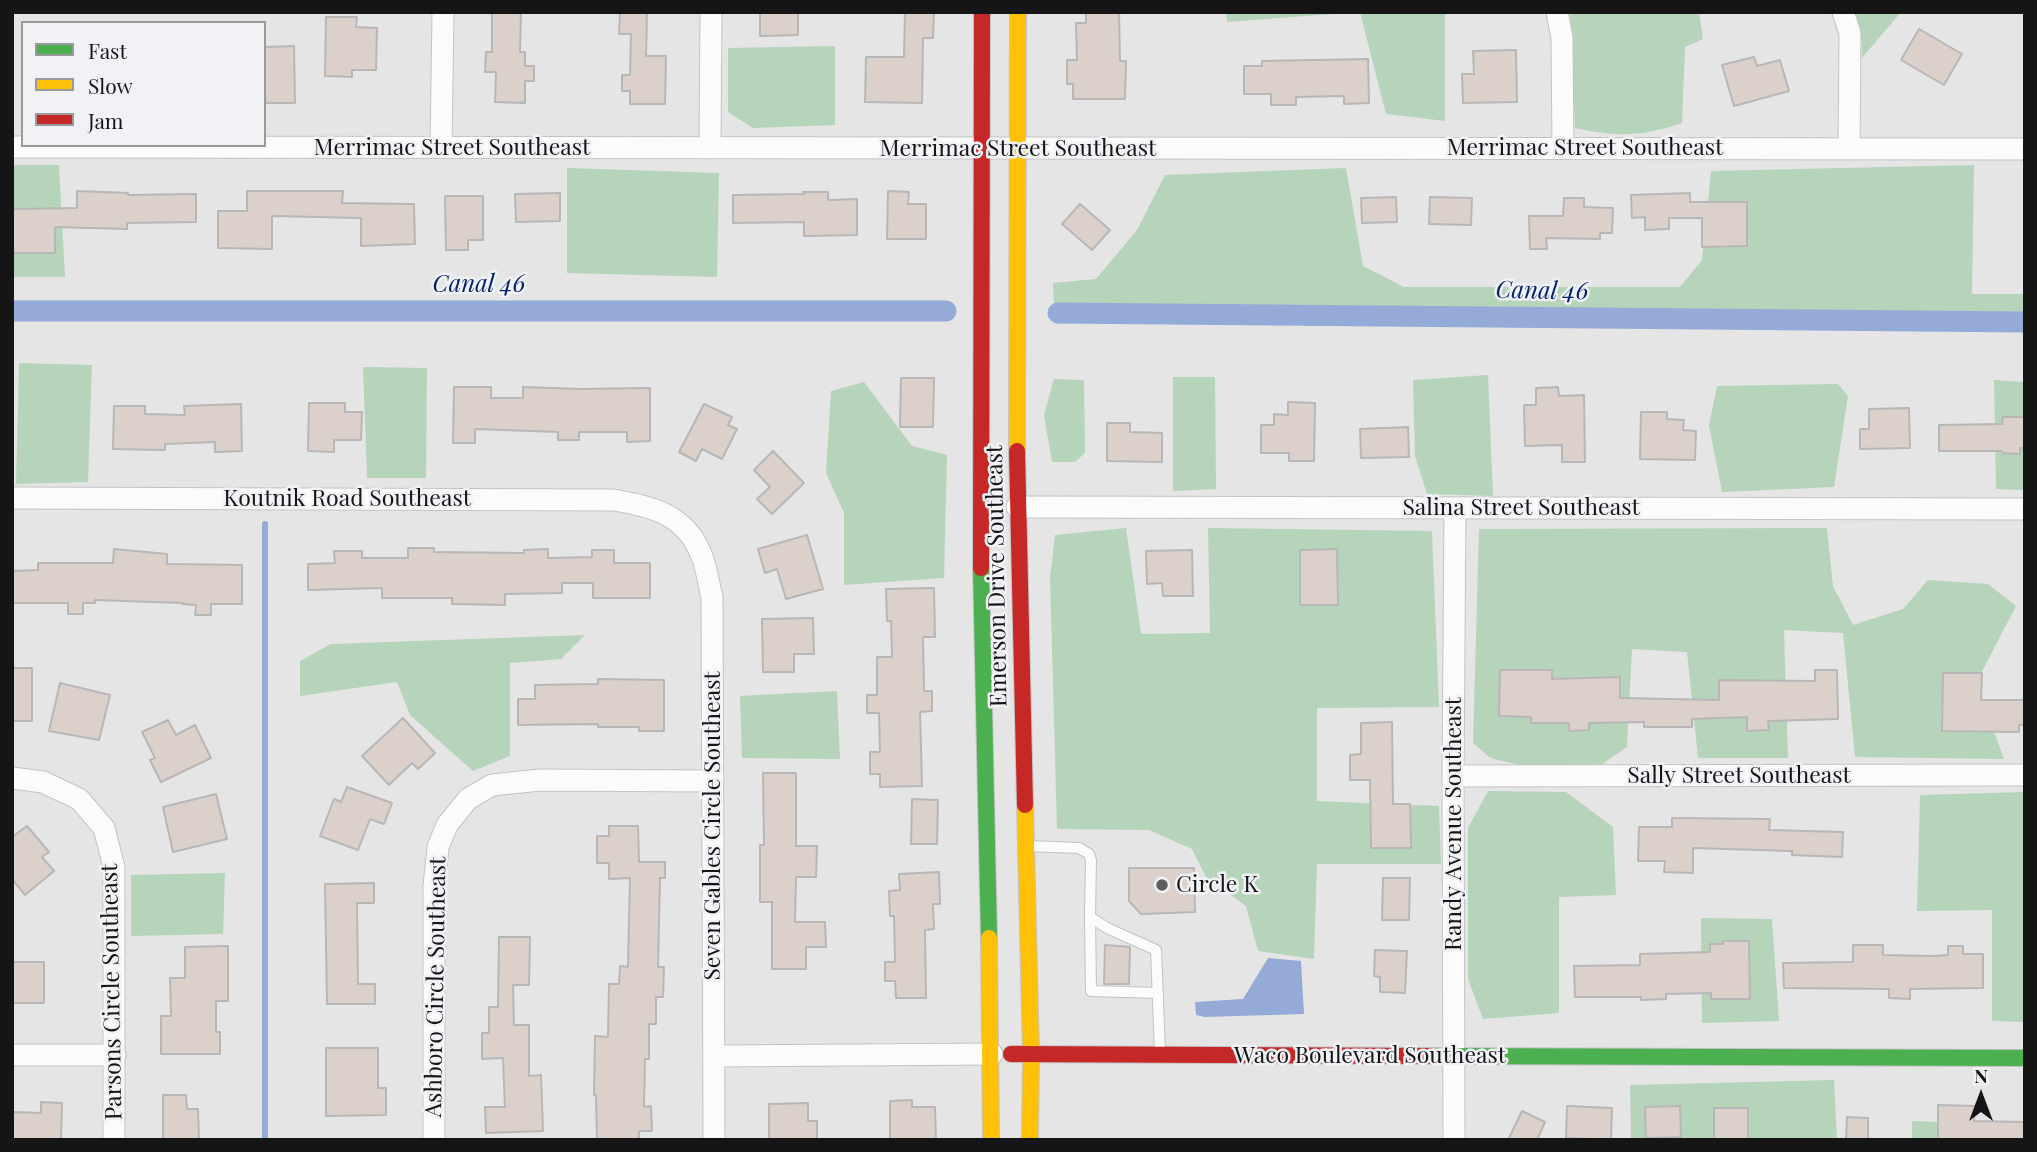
<!DOCTYPE html>
<style>
body{margin:0}
#map{position:relative;width:2037px;height:1152px;overflow:hidden;background:#e5e5e6;font-family:"Playfair Display",serif}
canvas{display:block}
.frame{position:absolute;inset:0;border:14px solid #151516;pointer-events:none}
.legend{position:absolute;left:21px;top:21px;width:245px;height:126px;box-sizing:border-box;background:#f1f2f5;border:2px solid #999a9c;margin:0;padding:9px 12px;list-style:none;font-size:21px;color:#151516}
.legend li{display:flex;align-items:center;gap:14px;height:35px}
.legend b{width:35px;border:2px solid #999a9c}
.north{position:absolute;left:1946px;top:1061px;width:70px;height:70px;-webkit-text-stroke:5px #f1f2f5;paint-order:stroke;rotate:0deg;font-size:19px;font-weight:700;line-height:28px;text-align:center;color:#151516}
.north::after{content:'';display:block;margin:auto;width:24px;height:32px;background:#151516;clip-path:polygon(50% 0,100% 100%,50% 72%,0 100%)}
</style>
<div id="map">
<canvas width="2037" height="1152"></canvas>
<div class="frame"></div>
<ul class="legend">
<li><b style="height:9px;background:#4caf50"></b>Fast</li>
<li><b style="height:9px;background:#ffc107"></b>Slow</li>
<li><b style="height:9px;background:#c62828"></b>Jam</li>
</ul>
<div class="north">N</div>
</div>
<script>
const g = document.querySelector('canvas').getContext('2d');
g.lineJoin = 'round';
function fillPath(path, color) { g.fillStyle = color; g.fill(path, 'evenodd'); }
function stroke(path, color, width, dash) { g.strokeStyle = color; g.lineWidth = width; g.lineCap = dash ? 'butt' : 'round'; g.setLineDash(dash || []); g.stroke(path); }
function label(font, color, halo, rows, align = 'center') {
  g.font = font + ' "Playfair Display",serif'; g.lineWidth = 5; g.setLineDash([]); g.textBaseline = 'middle'; g.strokeStyle = halo; g.fillStyle = color; for (const [text, x, y, turn = 0] of rows) {
    g.save(); g.translate(x, y); g.rotate((+turn || 0) * Math.PI / 180); g.textAlign = isNaN(turn) ? turn : align; if (halo) g.strokeText(text, 0, 0); g.fillText(text, 0, 0); g.restore();
  }
}
fillPath(new Path2D(`
 M1226,12H1359L1227,22Z
 M1360,12H1448L1445,13V121L1386,114Z
 M1570,12H1699L1703,39L1685,47L1682,123C1641,137 1616,137 1575,128Z
 M1856,12H1901L1862,58V46Z
 M835,46V125L753,128L728,112V48Z
 M12,165H59L65,277H12Z
 M1974,165L1972,294H2025V315L1054,305L1053,283L1096,279L1137,230L1165,175L1346,168L1363,266L1404,287H1680L1702,260L1711,171Z
 M567,168L719,173L717,277L567,273Z
 M19,363L92,365L88,482L16,484Z
 M363,367L427,368L426,478H367Z
 M1488,375L1493,496L1427,494L1415,456L1413,380Z
 M1173,377H1215L1216,489L1173,491Z
 M1054,379L1084,380L1085,453L1075,462H1052L1044,415Z
 M1994,380L2025,382V490L1996,489Z
 M864,382L912,446L947,455L944,578L844,585V513L826,473L831,391Z
 M1838,384L1848,396L1834,487L1722,492L1709,426L1717,386Z
 M1126,528L1141,634L1210,633L1208,528L1432,531L1439,707L1317,708V801L1439,806L1441,864H1317L1314,959L1258,951L1246,906L1206,877L1192,849L1149,830L1057,829L1050,578L1055,535Z
 M1827,528L1833,586L1853,625L1903,609L1928,580L1988,584L2016,606L1976,683L2004,759L1855,757L1843,633L1784,630L1788,758H1698L1687,652L1632,649L1627,747L1602,764L1523,766L1490,758L1473,743L1479,529Z
 M585,635L561,659L510,663V756L473,771L410,715L397,682L300,696V661L331,644Z
 M837,691L840,759L742,758L740,696Z
 M1488,791L1566,792L1613,827L1616,895L1559,897V1013L1483,1019L1468,979V828Z
 M2025,792V1022L1992,1021V910L1917,911L1920,795Z
 M225,873L223,934L131,936V875Z
 M1701,918L1772,919L1779,1021L1702,1023Z
 M1834,1080L1837,1140H1631L1630,1085Z
 M1912,1121L1965,1123L1967,1140H1912Z`), '#b5d4ba');
fillPath(new Path2D(`
 M1268,958L1301,961L1304,1014L1205,1017L1196,1015L1195,1002L1243,999Z`), '#94aad7');
stroke(new Path2D(`
 M265,524V1140`), '#94aad7', 6);
stroke(new Path2D(`
 M12,311H946
 M1058,313L2025,322`), '#94aad7', 21);
const building = new Path2D(`
 M492,12H521L520,52H525V66H534V81H525V103L495,102L496,72H485L486,52H492Z
 M620,12H647L646,56H666L665,104H630V91H622V75H630L631,34H619Z
 M760,12H798V35L760,36Z
 M905,12H934L933,38H923L922,103L865,102L866,57H904Z
 M1086,12H1119L1120,61H1126L1125,99H1073V84H1067V60H1077L1076,23H1086Z
 M326,17H357L356,27L377,28L376,70H352V77L325,76Z
 M1919,29L1962,54L1944,85L1901,60Z
 M294,46L295,103H264V47Z
 M1516,50L1517,102L1463,103L1462,74H1474L1473,51Z
 M1754,57L1757,66L1780,60L1789,91L1734,106L1722,65Z
 M1368,59L1369,103L1344,104V96L1296,97V105H1271V94H1244V66H1262V61Z
 M77,191L128,193V195L196,194V222L127,223V229L55,227V253H12V209L77,208Z
 M247,191H343L342,203L414,204L415,244L361,246V218L272,216V249L218,248V211H247Z
 M888,191L909,192L908,204H926V239H887Z
 M803,192H828V200L857,199V235L804,236V222L733,223V195L804,194Z
 M560,193V221L516,222L515,194Z
 M1690,193V202H1747V246L1702,247V218H1669V229L1645,230V217L1632,218L1631,195Z
 M445,196H483V240H468V250H446Z
 M1396,197L1397,222L1362,223L1361,198Z
 M1430,197L1472,198L1471,225L1429,224Z
 M1564,198H1584V207L1613,208L1612,233H1600V239L1546,238L1547,249H1530L1529,216H1563Z
 M1080,204L1110,230L1092,250L1062,224Z
 M901,378H934L933,427H900Z
 M454,387H491V398H523V387L580,389L650,388V441L627,442V432H579V440H558V432L475,429V443H453Z
 M1558,387L1559,396L1584,395L1585,462H1562V445L1525,446L1524,405H1536V388Z
 M1288,402L1315,403L1314,461H1289V453H1261V425H1274V414L1288,415Z
 M309,403H345V412H362L361,440H334V452L308,451Z
 M241,404L242,451L215,452V442L165,444V450L113,449L114,406H145V414L185,415L184,406Z
 M704,404L732,417L728,425L737,429L722,459L702,449L696,461L679,452Z
 M1909,408L1910,448L1860,449V429H1869V409Z
 M1641,412H1667V419L1684,420L1683,430L1696,431L1695,460L1640,459Z
 M2003,417H2025V448H2020V454L2002,453V451H1939V425L2002,424Z
 M1107,423H1130V432L1162,433V462L1107,461Z
 M1408,427L1409,457L1361,458L1360,429Z
 M773,451L804,483L772,514L757,499L770,487L754,470Z
 M807,535L823,589L786,599L777,569L765,573L758,549Z
 M408,548H434V552L524,553V550L548,549V558L592,557V550H614V563H650V598H593V583H562V593L505,594V605L452,604V598H382V588L308,590V564L335,563L334,551H362V558H408Z
 M114,549L167,554V564L242,565V604H211V615H195L196,605L183,604V603L95,600V603H83V614H68V603H12V571L38,570V563H113Z
 M1337,549L1338,605H1300V550Z
 M1192,550L1193,596H1163L1162,583L1147,584L1146,551Z
 M934,588L935,637H923L924,691H932V711L920,712L922,786L880,787V774H870V752H880L879,713H867V695H877V657H892L891,621H887L886,589Z
 M813,618L814,654H794V672H763L762,619Z
 M12,668H32V721H12Z
 M1500,670H1552V679L1620,677V698L1719,700V680L1815,681V670H1837L1838,719L1768,721L1769,730L1747,731V717L1692,719V727H1644V722L1589,723V730L1569,731V723H1531V717L1499,716Z
 M1943,673H1982L1981,700H2025V725H2019V732L1942,731Z
 M598,679L664,680V731H639V727H598V724L518,725V699H535V685L598,684Z
 M60,683L110,695L99,740L49,731Z
 M403,718L435,753L418,769L412,763L389,785L362,756Z
 M168,720L176,735L195,725L211,758L161,782L150,760L155,758L142,732Z
 M1392,722L1393,804H1410L1411,848H1371L1370,780H1350V755L1361,754V723Z
 M763,773H796V846H817L816,877H796L795,922H825L826,947H806V969H772V902H760V845H764Z
 M347,787L392,803L384,824L370,819L358,850L320,836L334,799L341,802Z
 M216,794L227,839L173,852L163,807Z
 M912,799L938,800L937,844H911Z
 M1672,818L1770,819L1769,830L1843,832L1842,857L1792,855V851L1693,848V873L1664,872L1665,861H1638L1639,827H1672Z
 M27,826L49,852L42,857L54,871L25,895L12,879V837Z
 M609,826H638L639,862H665V878H660L658,967H664L663,997H656V1024H649V1059H645L644,1107L651,1106L652,1131H639V1140H597L596,1095H594L595,1036L608,1037L609,984H619L620,966L628,967L630,878L609,879V863H597V836H609Z
 M1129,868H1194L1195,912L1141,914L1129,901Z
 M939,872L940,904H933L934,929L925,930L926,998H896L895,981H885V962H895L894,916H890L889,891L900,890L899,874Z
 M1383,878H1410L1409,920H1382Z
 M374,883V903H357L358,984H375V1004H327L325,884Z
 M499,937H530L529,985H513L514,1025H529V1076L541,1075L543,1131L486,1133L485,1107H505L503,1058L482,1059V1033H489V1007H498Z
 M1723,941H1749L1750,999H1711V993L1666,994V999L1641,1000V997H1575L1574,966L1640,965V954L1710,952V944H1723Z
 M1105,945L1130,947L1129,984H1104Z
 M1853,945H1883V955L1933,956L1948,955V946H1963V954H1983V988L1910,989V999L1889,998V989L1784,988L1783,963L1853,962Z
 M228,946V1001H216V1032H220V1054H161V1016H171L170,978H185V947Z
 M1375,950L1407,951L1405,993L1380,992V977L1374,976Z
 M12,962H44V1003H12Z
 M326,1048H378V1088H386V1115L326,1116Z
 M163,1095H186L187,1109H198L199,1140H163Z
 M912,1100V1107H935L936,1140H890V1101Z
 M41,1102L62,1103L61,1140H12V1112L41,1113Z
 M808,1103V1121H817V1140H769V1104Z
 M1938,1105L1975,1106L1974,1121L2025,1122V1140H1938Z
 M1567,1106L1612,1108L1611,1140L1566,1138Z
 M1680,1106L1681,1137L1646,1138L1645,1107Z
 M1714,1108H1748V1140H1714Z
 M1522,1111L1545,1122L1537,1140H1508Z
 M1847,1117L1868,1118V1140H1846Z`);
fillPath(building, '#dcd0ca');
stroke(building, '#b8b7b7', 2);
const lane = new Path2D(`
 M1028,846L1079,848L1089,854L1091,860L1090,917L1107,928L1156,950L1160,1052
 M1090,917L1091,991L1158,993`);
const street = new Path2D(`
 M1557,12L1562,38L1563,148
 M1843,12L1850,33L1849,149
 M12,147L2025,149
 M441,147L443,12
 M710,148L711,12
 M12,498L613,500C651,506 685,514 701,554C707,567 708,583 712,597L714,1140
 M1017,507L2025,509
 M1453,776L2025,775
 M12,778L43,782L79,799L104,828L114,867V1140
 M12,1055H115
 M715,1056L992,1054
 M434,1140V886L438,847L447,825L468,799L492,785L540,780L713,781
 M1454,1140L1453,776L1455,508`);
const fast = new Path2D(`
 M981,568L989,938
 M1431,1056L2025,1058`);
const slow = new Path2D(`
 M1017,451L1018,12
 M1025,805L1031,1054L1030,1140
 M989,938L991,1140`);
const jam = new Path2D(`
 M1017,451L1025,805
 M981,568L982,12
 M1011,1054L1431,1056`);
stroke(lane, '#c3c3c4', 12);
stroke(street, '#c3c3c4', 23);
stroke(fast, '#c3c3c4', 18);
stroke(slow, '#c3c3c4', 18);
stroke(jam, '#c3c3c4', 18);
stroke(lane, '#fbfbfb', 10);
stroke(street, '#fbfbfb', 21);
stroke(fast, '#4caf50', 16);
stroke(slow, '#ffc107', 16);
stroke(jam, '#c62828', 16);
for (const [x, y, r, color] of [
 [1162,885,7,"#5e5e5f"]
]) { const dot = new Path2D(); dot.arc(x, y, r, 0, 2 * Math.PI); g.fillStyle = color; g.fill(dot); stroke(dot, '#f1f2f5', 2.5); }
label('23px', '#151516', '#f1f2f5', [
 ["Merrimac Street Southeast",452,148],
 ["Merrimac Street Southeast",1585,148],
 ["Merrimac Street Southeast",1018,149],
 ["Koutnik Road Southeast",347,499],
 ["Salina Street Southeast",1521,508],
 ["Emerson Drive Southeast",997,576,-91],
 ["Sally Street Southeast",1739,776],
 ["Randy Avenue Southeast",1454,824,-90],
 ["Seven Gables Circle Southeast",713,826,-90],
 ["Ashboro Circle Southeast",436,987,-89],
 ["Parsons Circle Southeast",112,992,-91],
 ["Waco Boulevard Southeast",1370,1056]
]);
label('23px', '#151516', '#f1f2f5', [
 ["Circle K",1176,885]
], 'left');
label('italic 24px', '#04226c', '#f1f2f5', [
 ["Canal 46",479,285],
 ["Canal 46",1542,291,1]
]);
</script>
